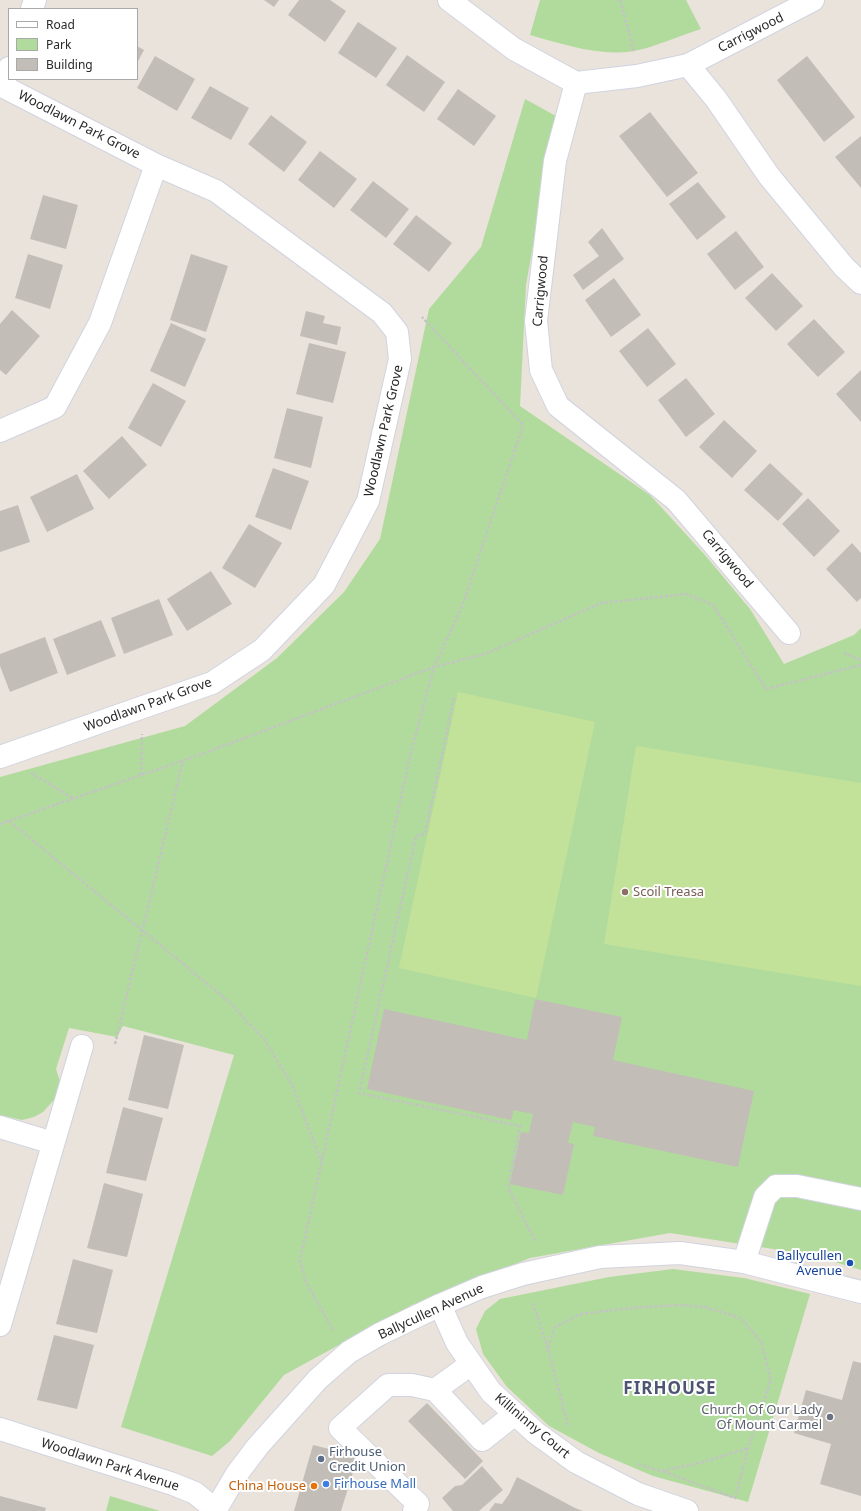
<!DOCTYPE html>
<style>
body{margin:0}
#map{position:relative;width:861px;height:1511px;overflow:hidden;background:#e9e3db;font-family:"Noto Sans",sans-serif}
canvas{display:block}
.legend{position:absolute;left:8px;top:8px;width:130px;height:72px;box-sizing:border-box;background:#fff;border:1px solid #a9a9a9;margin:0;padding:5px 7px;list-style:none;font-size:12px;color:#282828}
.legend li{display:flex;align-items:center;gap:8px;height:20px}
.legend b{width:20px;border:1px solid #a9a9a9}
</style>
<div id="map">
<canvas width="861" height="1511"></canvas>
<ul class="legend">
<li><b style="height:5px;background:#fff"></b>Road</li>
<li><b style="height:11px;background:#b1db9c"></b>Park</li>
<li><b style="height:11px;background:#c2bdb7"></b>Building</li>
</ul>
</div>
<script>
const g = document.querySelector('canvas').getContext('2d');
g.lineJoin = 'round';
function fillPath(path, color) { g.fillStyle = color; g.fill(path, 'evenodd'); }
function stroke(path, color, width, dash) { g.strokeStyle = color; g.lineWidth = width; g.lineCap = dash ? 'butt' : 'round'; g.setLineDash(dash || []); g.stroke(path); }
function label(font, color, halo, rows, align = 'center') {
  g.font = font + ' "Noto Sans",sans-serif'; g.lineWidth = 4; g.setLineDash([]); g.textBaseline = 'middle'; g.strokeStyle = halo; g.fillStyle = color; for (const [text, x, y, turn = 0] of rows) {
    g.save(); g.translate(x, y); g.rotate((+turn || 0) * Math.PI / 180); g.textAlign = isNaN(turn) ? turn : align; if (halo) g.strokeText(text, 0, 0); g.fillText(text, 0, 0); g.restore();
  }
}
fillPath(new Path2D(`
 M540,0H686L701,29C681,35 662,44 643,49C606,59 566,45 530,35Z
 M525,99L556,116L526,285L520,406L650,495L705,555L750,609L784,664L854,635L861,628V1270L812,1255L670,1233L530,1258L412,1305L284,1375L230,1441L212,1456L121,1427L234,1055L123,1026L117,1037L69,1028L56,1069L61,1084L54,1100L43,1112L34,1117L22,1120L0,1115V777L185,726L277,658L344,592L380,539L429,309L481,247Z
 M673,1269L744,1278L810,1294L748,1502L653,1476L599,1453L549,1426L507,1387L483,1354L476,1329L485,1311L500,1299L609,1277Z
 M110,1496L160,1511H106Z`), '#b1db9c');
fillPath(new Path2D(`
 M458,692L595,722L536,998L399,968Z
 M636,746L861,783V986L604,944Z`), '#c2e299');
fillPath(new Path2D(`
 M264,0H279L274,7Z
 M299,0H330L346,11L325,42L288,15Z
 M358,22L397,48L376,78L338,53Z
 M137,46L144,50L137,63Z
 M407,55L445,82L424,112L386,85Z
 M155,56L195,79L177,111L137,88Z
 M807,56L855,117L824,142L777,80Z
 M210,86L249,108L231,140L191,118Z
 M458,89L496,116L474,146L437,119Z
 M650,112L698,173L667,197L619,136Z
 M271,115L307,142L284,172L248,144Z
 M861,136V188L835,157Z
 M320,151L357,179L334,208L298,180Z
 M373,181L409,209L386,238L350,210Z
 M698,182L726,217L697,240L669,204Z
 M43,195L78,205L66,249L30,239Z
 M416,215L452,243L429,272L393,244Z
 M602,228L624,259L583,290L573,275L599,256L588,242Z
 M736,231L764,267L735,290L707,254Z
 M28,254L63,265L50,309L15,298Z
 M191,254L228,266L206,332L170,320Z
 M772,273L803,306L776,331L745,298Z
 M614,278L641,315L611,337L585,300Z
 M12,310L40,336L6,375L0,370V324Z
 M306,311L325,316L323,323L341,327L337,345L300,336Z
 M814,319L845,352L818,377L787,344Z
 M171,323L206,339L185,387L150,371Z
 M648,328L676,364L647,387L619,351Z
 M309,343L346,352L333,403L296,394Z
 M861,370V422L836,394Z
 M686,378L715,414L686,437L658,400Z
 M153,383L186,401L161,447L128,428Z
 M287,408L323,417L311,468L274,458Z
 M724,420L757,451L732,478L699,447Z
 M122,436L147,465L109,499L83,471Z
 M770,463L803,494L778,521L744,490Z
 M273,468L309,481L291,530L255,517Z
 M77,474L94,509L47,532L30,497Z
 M808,498L840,531L814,557L782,524Z
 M18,505L30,542L0,552V511Z
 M249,524L282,543L255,588L222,568Z
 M852,543L861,553V598L857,602L826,569Z
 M211,571L232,604L187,631L167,599Z
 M159,599L173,635L124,654L111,618Z
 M101,620L116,656L67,675L53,639Z
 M45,637L58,673L10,692L0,666V654Z
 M535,999L622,1017L613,1060L754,1091L738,1167L593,1136L595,1127L573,1122L568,1143L574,1144L563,1195L510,1184L521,1132L529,1133L533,1114L514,1110L511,1120L367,1089L384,1009L527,1040Z
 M144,1035L184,1045L168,1109L128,1100Z
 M123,1107L163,1118L146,1181L106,1173Z
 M104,1183L143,1194L127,1257L87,1248Z
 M73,1259L113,1270L97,1333L56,1324Z
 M54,1335L94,1345L77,1409L37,1400Z
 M853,1361L861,1363V1496L820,1484L831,1444L794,1433L806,1390L842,1400Z
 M427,1403L483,1461L465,1479L408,1421Z
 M313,1445L358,1456L341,1511H294Z
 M482,1466L503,1490L479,1511H453L442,1498L455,1486L462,1485Z
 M517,1477L575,1508L583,1511H489L495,1503L502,1504L509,1494Z
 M0,1496L46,1508L45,1511H0Z`), '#c2bdb7');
const minor = new Path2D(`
 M449,0L514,49L576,83
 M32,9L35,0
 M688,65L716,99L769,176L844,267L861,283
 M576,83L555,161L536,321L541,370L558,406L676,500L789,633
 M576,83L637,76L688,65L813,0
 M0,431L55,407L100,323L156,165
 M0,757L212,683L262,650L324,585L368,501L400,359L397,332L382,313L216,191L156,165L2,86L9,68
 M0,1127L53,1143
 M744,1262L765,1197L776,1186H797L861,1199
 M440,1305L457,1343L491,1392L536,1433L576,1462L638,1494L687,1511
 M0,1325L82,1046
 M435,1390L482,1440L515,1414
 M0,1429L173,1484L195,1493L216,1510
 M215,1511L236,1475L258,1446L318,1379L349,1352L380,1334L440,1305L482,1287L523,1274L600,1257L680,1253L744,1262L861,1292
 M414,1511L418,1504L340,1428L388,1385H412L435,1390L471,1364`);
stroke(minor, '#d1d3e0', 24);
stroke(new Path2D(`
 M620,0L634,52
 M844,653L861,660
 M454,698L425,834L416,836L359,1093L520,1126L508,1187L535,1241
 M31,773L73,798
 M141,775L142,734
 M9,821L227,1000L264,1039L292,1085L321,1161
 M0,824L202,754L434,667L485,654L601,603L686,594L713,605L766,689L861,665
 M115,1044L183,761
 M533,1303L548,1349
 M333,1330L306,1282L300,1261L411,752L434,667L463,604L523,425L422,317
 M568,1425L548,1349L554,1328L580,1314L631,1308L678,1305L705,1307L741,1318L761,1342L771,1380L748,1448L735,1498L662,1471
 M638,1464L647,1467L662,1471L703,1462L748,1448`), '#c3c3c3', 2.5, [3, 2]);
stroke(minor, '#fff', 22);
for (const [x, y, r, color] of [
 [625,892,4,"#8d6e63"],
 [850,1263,4,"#1a4fb4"],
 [830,1417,4,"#6b7280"],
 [321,1459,4,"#5c6f8a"],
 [326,1484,4,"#3f7fe0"],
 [314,1486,4,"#e8710a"]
]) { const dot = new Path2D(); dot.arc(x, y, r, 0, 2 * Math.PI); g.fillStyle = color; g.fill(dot); stroke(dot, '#fff', 1.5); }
label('13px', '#282828', '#fff', [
 ["Carrigwood",751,33,-27],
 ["Woodlawn Park Grove",79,125,27],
 ["Carrigwood",541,291,-85],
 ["Woodlawn Park Grove",384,431,-77],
 ["Carrigwood",727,559,50],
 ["Woodlawn Park Grove",148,705,-20],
 ["Ballycullen Avenue",431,1312,-25],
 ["Killininny Court",532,1426,40],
 ["Woodlawn Park Avenue",110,1465,18]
]);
label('13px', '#785e54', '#fff', [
 ["Scoil Treasa",633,892]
], 'left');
label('13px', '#164399', '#fff', [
 ["Ballycullen",842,1256],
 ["Avenue",842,1271]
], 'right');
label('13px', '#5b616d', '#fff', [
 ["Church Of Our Lady",822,1410],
 ["Of Mount Carmel",822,1425]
], 'right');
label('13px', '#4e5e75', '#fff', [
 ["Firhouse",329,1452],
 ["Credit Union",329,1467]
], 'left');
label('13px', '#366cbe', '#fff', [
 ["Firhouse Mall",334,1484]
], 'left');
label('13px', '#c56008', '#fff', [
 ["China House",306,1486]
], 'right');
g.letterSpacing = '1px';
label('bold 17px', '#4d5474', '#fff', [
 ["FIRHOUSE",670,1389]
]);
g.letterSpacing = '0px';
</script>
